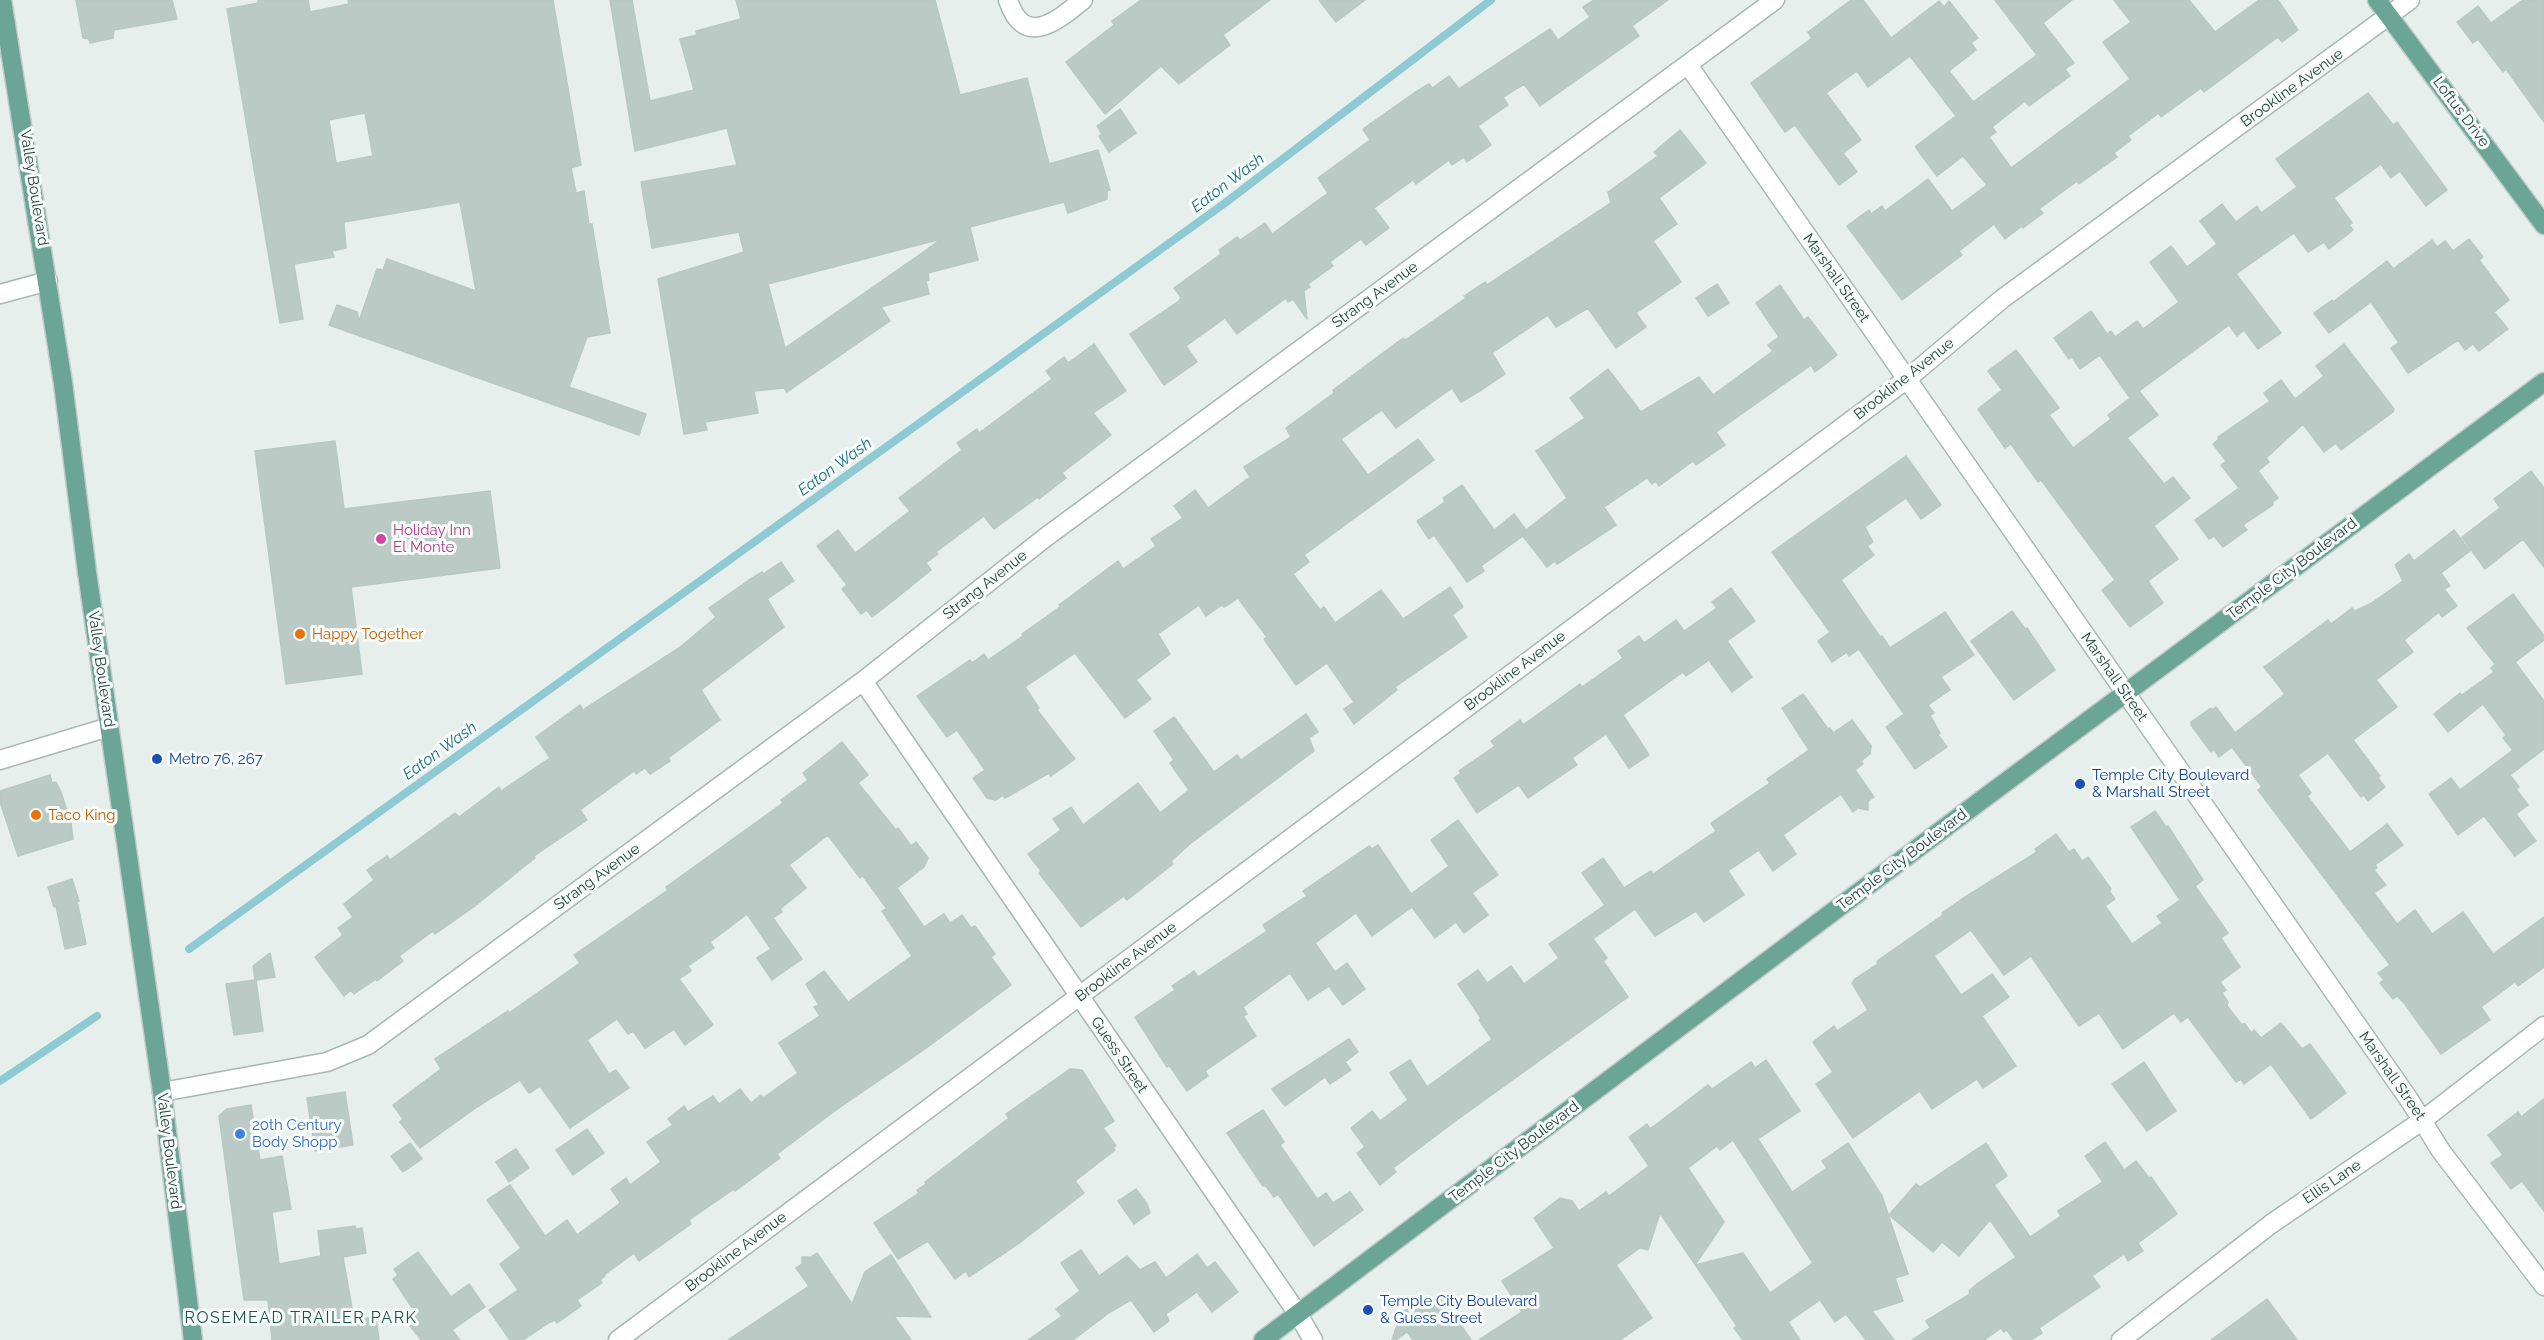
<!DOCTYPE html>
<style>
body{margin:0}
canvas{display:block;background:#e6efeb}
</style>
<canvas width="2544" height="1340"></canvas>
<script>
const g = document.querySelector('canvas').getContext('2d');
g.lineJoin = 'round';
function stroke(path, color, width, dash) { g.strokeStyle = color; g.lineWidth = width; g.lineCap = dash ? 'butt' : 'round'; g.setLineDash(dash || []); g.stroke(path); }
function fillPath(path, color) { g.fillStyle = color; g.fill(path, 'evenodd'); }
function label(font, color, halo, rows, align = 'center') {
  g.font = font + ' Raleway,sans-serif'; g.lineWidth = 6; g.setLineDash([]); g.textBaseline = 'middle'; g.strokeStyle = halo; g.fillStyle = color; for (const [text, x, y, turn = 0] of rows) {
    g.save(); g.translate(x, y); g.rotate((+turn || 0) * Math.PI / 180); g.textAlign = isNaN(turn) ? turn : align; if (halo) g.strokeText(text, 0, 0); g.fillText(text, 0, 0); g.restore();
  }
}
stroke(new Path2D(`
 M189,949L1225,203L1491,0
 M0,1081L97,1016`), '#8ec9d4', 8);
const building = new Path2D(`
 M76,0H172L177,19L114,30L113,38L90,43L89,39L83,38Z
 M258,0H308L310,12L349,4L348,0H553L581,165L571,168L576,193L584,191L589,224H592L610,333L587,337L569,387L646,414L639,435L329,325L337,305L357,312L359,321L377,269L383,270L387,259L476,291L460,202L344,222L346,248L332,251L334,257L294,264L303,319L280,323L227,9L258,3ZM365,113L373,156L336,163L329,120Z
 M610,0H632L650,101L694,90L680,39L697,35L696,31L741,19L736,0H935L960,95L1027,78L1049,164L1098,150L1110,190L1107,191V199L1068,213L1064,202L970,227L978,260L928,273L929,280L926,281L929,294L881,307L890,321L787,392L784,388L754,391L758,413L705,422L707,430L684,434L658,279L744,252L739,232L652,248L641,182L737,165L727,128L635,151ZM941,239L922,253L785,348L768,284Z
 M1141,0H1270L1223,35L1230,45L1179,84L1161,66L1105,114L1066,62L1114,25L1112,21Z
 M1319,0H1365L1336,22Z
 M1594,0H1668L1632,26L1639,36L1540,106L1524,84L1503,97L1508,105L1478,126L1491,145L1467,162L1464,157L1452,165L1449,160L1416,184L1413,180L1374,208L1389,228L1366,245L1361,239L1330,262L1333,266L1308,284L1310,287L1304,291L1307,319L1293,299L1288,302L1286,298L1237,334L1225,318L1186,346L1197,362L1164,385L1130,334L1179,301L1181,297L1174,288L1221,254L1219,250L1237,237L1240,240L1265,223L1272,234L1328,193L1318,178L1370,140L1363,129L1414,93L1429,84L1432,88L1449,76L1459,89L1550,29L1558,40L1590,17L1583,7Z
 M1851,0H1863L1891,38L1939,1L1944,7L1949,1L1978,38L1971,43L1976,50L1949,71L1973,102L2037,55L1995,0H2072L2043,23L2074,63L2065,69L2070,76L2029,106L2025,101L1992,127L1996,132L1989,137L2011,168L2130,79L2103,42L2131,22L2114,0H2189L2215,32L2259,0H2278L2298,30L2282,42L2278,37L2204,92L2201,88L2161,117L2159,113L2128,136L2131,140L2114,153L2117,157L2079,184L2077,181L2039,209L2043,213L2023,228L2022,226L2005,239L1994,224L1959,251L1962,255L1902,300L1847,226L1869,210L1871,214L1882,206L1885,211L1928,179L1952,211L1987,185L1963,156L1937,176L1916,148V146L1956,116L1910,56L1868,87L1857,71L1826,93L1861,140L1843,153L1857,172L1839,185L1795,125L1785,132L1751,83L1812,38L1808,32Z
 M2523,0H2544V122L2506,69L2503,72L2478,39L2473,43L2457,22L2478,6L2491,23Z
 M2368,93L2393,125L2397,122L2447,190L2426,206L2400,171L2391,178L2381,164L2334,198L2352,223L2349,225L2353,230L2329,249L2324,242L2308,252L2294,233L2236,274L2281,333L2258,349L2244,330L2237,336L2229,325L2139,391L2158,415L2127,438L2164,484L2173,477L2190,498L2154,526L2178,559L2148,581L2163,603L2130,627L2102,590L2115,580L2041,480L2038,482L2011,444L2005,448L1978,409L2002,390L1988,371L2016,350L2059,408L2049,415L2073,448L2111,419L2108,415L2130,398L2100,355L2080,369L2072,357L2069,359L2054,338L2091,311L2107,334L2111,331L2115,337L2137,321L2143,329L2179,302L2150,262L2171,246L2187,267L2217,244L2200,221L2222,204L2236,222L2257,206L2261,213L2297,187L2276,159Z
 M1120,109L1136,133L1109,152L1099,136L1102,134L1097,126Z
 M1680,130L1706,163L1659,198L1677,224L1653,241L1681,282L1636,313L1646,327L1616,348L1588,308L1556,327L1548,315L1492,353L1505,374L1483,389L1461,402L1452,388L1396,428L1382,410L1341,439L1368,475L1418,439L1434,460L1304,555L1309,562L1293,574L1320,610L1324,607L1335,623L1381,590L1403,619L1450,587L1463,607L1452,615L1467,637L1395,687L1397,690L1354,724L1344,709L1354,702L1327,663L1296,685L1264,639L1267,637L1238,598L1224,607L1222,605L1206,616L1199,605L1158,634L1170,654L1136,680L1151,699L1125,718L1075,653L1025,687L1039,708L1037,710L1075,759L1051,776L1049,773L1005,798L1003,795L996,800L987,798L973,778L985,770L957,730L947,737L917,696L970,660L972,663L984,654L988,660L1023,636L1022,634L1060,607L1059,605L1118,561L1123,569L1156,546L1151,539L1183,518L1174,506L1195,490L1208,508L1250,477L1244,467L1291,437L1286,428L1334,393L1333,390L1403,338L1405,340L1423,328L1466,298L1464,296L1485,282L1487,285L1611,203L1608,192L1658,156L1654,152Z
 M2469,239L2483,257L2479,260L2509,300L2494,312L2508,329L2479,351L2473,344L2465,350L2458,340L2408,373L2391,348L2399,343L2371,302L2329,333L2314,313L2332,300L2333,302L2387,261L2393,269L2432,240L2437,247L2445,241L2453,251Z
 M1717,284L1729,303L1708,316L1696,298Z
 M1780,285L1804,320L1808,317L1837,355L1815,372L1811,365L1716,432L1725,445L1696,465L1693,461L1659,486L1656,481L1652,484L1647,478L1604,507L1616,525L1557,564L1555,561L1547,567L1523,536L1481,566L1484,571L1467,582L1434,535L1429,539L1417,521L1445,502L1443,498L1462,485L1494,530L1514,514L1526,530L1567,498L1536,451L1585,418L1570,398L1608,369L1641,412L1699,377L1713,395L1773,351L1768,345L1779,337L1756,303Z
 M1094,344L1126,391L1093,413L1111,435L1062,473L1066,478L1039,499L1038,497L994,529L984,516L936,552L938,554L926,563L931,570L894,600L872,617L867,610L861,614L842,589L847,585L817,546L838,530L855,553L910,511L899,498L962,450L957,443L977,429L979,433L1052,379L1046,371L1064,357L1068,363Z
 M2344,344L2394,409L2393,412L2341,450L2336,443L2324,452L2303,424L2266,458L2269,462L2258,471L2278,498L2273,501V505L2243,525L2247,530L2223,547L2214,536L2209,539L2195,520L2239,488L2221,465L2226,461L2213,444L2219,439L2218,437L2270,401L2264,393L2281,380L2295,399L2324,376L2316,366Z
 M335,441L344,509L490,491L500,568L351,587L362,674L286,684L255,451Z
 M1906,456L1941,505L1921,519L1906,498L1865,527L1873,542L1867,546L1874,555L1841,580L1880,637L1882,636L1890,648L1945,612L1974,655L1941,677L1950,690L1928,705L1934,713L1930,715L1940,733L1938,735L1947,747L1915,769L1886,727L1904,714L1859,649L1849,656L1847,652L1832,662L1818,641L1830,632L1772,552Z
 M2531,471L2544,488V567L2523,539L2485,569L2462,537L2500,508L2494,499Z
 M2454,530L2470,551L2441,573L2450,586L2444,589L2457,606L2442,617L2439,612L2404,640L2413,652L2376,680L2397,707L2353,740L2380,776L2378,778L2385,787L2368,801L2364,795L2361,797L2328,753L2298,775L2311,793L2307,796L2350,852L2387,824L2403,845L2375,865L2377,868L2374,870L2386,885L2374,893L2397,924L2415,910L2432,934L2463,912L2493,954L2544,917V967L2518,986L2515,982L2481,1007L2490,1020L2441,1054L2404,1003L2397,996L2393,999L2380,983L2384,980L2378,973L2390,965L2258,790L2262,787L2232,747L2219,757L2214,749L2211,752L2191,725V722L2211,708L2212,710L2216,707L2235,733L2285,694L2264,667L2328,620L2331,624L2352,608L2355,611L2370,604L2403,581L2395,565L2409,554L2414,561Z
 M781,562L794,581L767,599L784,627L701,690L720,720L668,758L670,761L650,774L645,768L636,774L634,771L580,810L587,820L534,856L535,858L475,906L435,934L433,931L399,956L403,961L377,981L376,979L354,994L351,990L344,996L315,957L343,935L338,928L353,917L344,904L374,880L367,870L387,856L390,860L455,813L459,817L499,787L501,791L550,758L536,737L580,705L583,710L679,648L716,617L709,608L749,580L762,572L763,574Z
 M1731,588L1755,621L1727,641L1752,677L1732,692L1709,660L1686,676L1683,672L1623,715L1649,755L1629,768L1606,734L1572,758L1577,765L1528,798L1519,785L1477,813L1454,778L1461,773L1459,771L1495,746L1491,741L1520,720L1523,725L1580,684L1582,687L1623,658L1618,651L1639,636L1644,643L1676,620L1684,631L1717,608L1712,602Z
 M2513,594L2544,636V640L2515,662L2544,701V749L2510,775L2519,787L2516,789L2528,805L2516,814L2536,841L2515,856L2484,816L2458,835L2429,794L2451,778L2460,790L2513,750L2503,738L2506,735L2483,704L2448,732L2434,714L2460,693L2462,695L2494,672L2491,668L2495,664L2467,628Z
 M2012,611L2025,629L2027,628L2055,670L2014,700L1971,641Z
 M1803,694L1828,729L1830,728L1833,733L1852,720L1871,746L1870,754L1861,761L1863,764L1855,770L1874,797L1868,801V810L1858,808L1853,812L1841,794L1783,835L1796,854L1773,871L1759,850L1728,871L1744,895L1704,922L1696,911L1655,936L1635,909L1593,939L1607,958L1603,961L1628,997L1454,1122L1393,1168L1396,1172L1380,1185L1357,1153L1365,1147L1351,1128L1372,1111L1380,1121L1408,1100L1390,1073L1410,1060L1427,1087L1492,1039L1479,1020L1481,1018L1458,984L1478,970L1487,983L1511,966L1524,984L1559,958L1549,944L1605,905L1582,873L1603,858L1624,888L1651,871L1653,874L1716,831L1711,823L1770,783L1767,779L1809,750L1782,708Z
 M1306,714L1318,732L1309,738L1314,751L1191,843L1171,861L1173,864L1127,900L1124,896L1081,927L1039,873L1041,871L1028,854L1061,830L1053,819L1071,807L1083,825L1138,783L1160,813L1189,790L1170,763L1174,760L1154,731L1174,717L1214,772L1237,755L1241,760Z
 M842,742L868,775L858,783L896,830L898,828L911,846L916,842L928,858L924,867L897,888L924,927L944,914L950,923L962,915L971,928L975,926L995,954L991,957L1011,985L925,1049L836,1110L777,1154L780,1158L735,1191L734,1189L689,1220L691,1224L639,1261L634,1253L604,1275L605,1276L600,1280L602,1283L577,1300L581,1306L557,1323L555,1320L550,1322L523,1340H510L489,1310L518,1290L500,1264L521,1248L487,1200L510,1185L545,1236L567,1220L577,1235L619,1204L620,1202L611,1189L626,1178L630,1185L661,1162L647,1142L673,1125L668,1119L684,1106L688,1112L713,1096L719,1104L740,1089L751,1103L761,1095L763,1098L798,1073L779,1043L820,1016L814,1007L819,1005L806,984L824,971L848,1002L912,956L882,911L887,909L863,876L860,878L828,835L789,865L806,888L780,909L782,912L773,918L802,959L772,980L757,958L771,949L747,914L710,942L714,948L688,966L691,971L679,979L713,1025L685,1045L674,1029L645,1048L633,1031L628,1034L617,1019L587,1040L609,1074L616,1070L629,1088L570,1128L540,1086L529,1093L520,1080L477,1107L420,1148L400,1122L403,1119L393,1105L441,1069L435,1059L508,1011L509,1013L580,963L574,955L668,890L666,887L783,803L781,800L808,780L803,773Z
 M50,775L52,783L56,782L61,792L71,823L73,839L18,856L0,802V791Z
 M2155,811L2166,827L2168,826L2203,880L2195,886L2228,933L2221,938L2240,967L2220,982L2226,990L2222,993L2228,1002L2227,1006L2241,1024H2245L2251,1033L2254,1030L2261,1038L2281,1023L2302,1049L2310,1044L2346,1093L2311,1119L2271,1064L2244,1084L2241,1079L2236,1082L2188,1017L2181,1022L2174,1013L2123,1049L2099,1013L2079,1026L2031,956L2004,975L1971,930L1934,956L1961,995L1992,974L2009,997L1982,1016L2016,1066L1983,1088L1977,1079L1932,1109L1920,1091L1853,1138L1816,1084L1833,1072L1813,1042L1834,1026L1837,1031L1868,1010L1852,983L1855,979L1878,964L1877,961L1943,915L1942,913L1962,899L2037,852L2035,849L2056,834L2069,852L2074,849L2082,861L2088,857L2111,889L2109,891L2115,899L2105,906L2132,944L2162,923L2157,916L2180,900L2131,827Z
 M1458,820L1498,875L1472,893L1488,915L1464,933L1456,922L1435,938L1412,907L1372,936L1356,913L1315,943L1335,972L1347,963L1365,989L1343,1005L1329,986L1308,1000L1290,973L1243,1007L1247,1014L1243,1016L1256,1036L1205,1071L1208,1076L1187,1091L1169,1065L1167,1067L1135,1017L1175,990L1172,986L1194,971L1198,977L1267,931L1263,925L1307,896L1303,891L1369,846L1372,849L1378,845L1411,894L1449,866L1431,840Z
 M72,879L79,901H77L86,944L65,949L56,906L54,907L48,887Z
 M270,953L275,977L256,980L263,1031L234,1035L226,984L255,980L253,966Z
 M1349,1039L1358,1052L1345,1062L1351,1070L1330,1084L1325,1077L1285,1106L1272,1089Z
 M1766,1060L1800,1111L1758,1139L1792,1192L1827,1168L1822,1161L1848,1143L1882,1196L1908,1274L1895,1278L1903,1301L1872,1311L1894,1340H1866L1846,1314L1835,1322L1820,1300L1788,1322L1800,1340H1743L1734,1328L1737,1326L1660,1213L1648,1250L1640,1248L1616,1265L1652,1318L1620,1340H1479L1522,1312L1502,1281L1554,1248L1534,1218L1560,1198L1572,1201L1579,1211L1606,1192L1609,1196L1649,1166L1629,1137L1647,1124L1650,1129L1708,1085L1712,1089L1751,1062L1755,1068ZM1733,1140L1813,1263L1770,1293L1743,1253L1695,1265L1724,1222L1688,1168L1717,1146L1720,1150Z
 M2144,1062L2176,1111L2147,1131L2112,1084Z
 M1070,1069L1082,1070L1114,1121L1103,1128L1116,1146L1113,1148L1115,1150L1075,1181L1084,1193L1018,1244L969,1277L966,1271L955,1279L928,1241L898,1259L874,1223L919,1193L917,1190L926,1184L925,1182L1009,1118L1006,1114Z
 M345,1092L353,1145L315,1151L307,1098Z
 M2544,1099V1211L2522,1181L2511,1189L2491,1163L2503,1155L2488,1135L2518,1112L2521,1117Z
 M251,1105L260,1160L282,1156L291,1209L272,1212L279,1264L321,1256L318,1231L355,1226L356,1229L362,1228L366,1253L343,1257L354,1320L376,1317L379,1340H272L268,1300H244L219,1116L227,1109Z
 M1263,1110L1284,1142L1280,1145L1317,1199L1326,1193L1333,1203L1350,1192L1363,1210L1314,1246L1278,1194L1274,1197L1265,1185L1263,1186L1227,1133Z
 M587,1129L604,1153L573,1175L556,1150Z
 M2105,1142L2124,1170L2136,1161L2149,1178L2151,1177L2177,1214L2138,1243L2143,1251L2128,1261L2124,1254L2092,1276L2100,1287L2039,1328L2042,1333L2031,1340H2014L2007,1330L2004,1332L2001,1328L1984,1340H1912L1930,1328L1926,1321L1970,1294L1969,1291L1978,1283L2016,1257L1990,1220L1959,1256L1942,1242L1933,1252L1889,1215L1916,1184L1920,1187L1986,1143L2007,1176L1994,1185L2030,1237L2061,1216L2058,1211L2103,1182L2085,1156Z
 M410,1143L422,1159L403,1172L391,1156Z
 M516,1149L529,1168L509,1182L496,1162Z
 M1136,1189L1147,1204L1150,1213L1134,1224L1118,1201Z
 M1081,1250L1099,1276L1127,1256L1140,1270L1155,1262L1166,1278L1197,1254L1207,1268L1215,1262L1238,1292L1212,1312L1197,1292L1166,1314L1169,1321L1154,1332L1131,1300L1110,1312L1073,1340H1028L1062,1316L1056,1309L1080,1291L1061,1263Z
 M418,1252L451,1297L469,1284L485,1307L452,1330L460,1340H421L401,1314L415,1312L393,1279L398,1275L394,1269Z
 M817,1253L852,1304L865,1272L891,1255L931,1317L894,1316L911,1340H728L809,1286L796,1268L802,1264V1257H811Z
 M1423,1297L1426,1301L1431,1298L1434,1303L1442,1297L1471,1340H1413L1407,1332L1396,1340H1392L1401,1313Z
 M2267,1299L2297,1340H2211L2252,1310Z`);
fillPath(building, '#bbcac4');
stroke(building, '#b8c9c2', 1.5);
const minor = new Path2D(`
 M1008,0C1024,49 1057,21 1083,0
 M1688,65L2410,1101L2441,1151L2544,1286
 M0,294L48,281
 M863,681L1298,1314L1313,1340
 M0,760L109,727
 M162,1092L327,1062L368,1045L863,681L1046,537L1775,0
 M618,1340L1907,379L2002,299L2410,0
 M2121,1340L2271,1224L2423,1120L2544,1026`);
const major = new Path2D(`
 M2,0L63,383L87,572L162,1092L193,1340
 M2377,0L2544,225
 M1263,1340L1983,799L2544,382`);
stroke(minor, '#a8b8b2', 21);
stroke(major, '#c2cac8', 21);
stroke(minor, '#fff', 18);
stroke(major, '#6aa596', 18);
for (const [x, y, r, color] of [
 [381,539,6,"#d1479c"],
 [300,634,6,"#e8710a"],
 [157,759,6,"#1a4fb4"],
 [2080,784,6,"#1a4fb4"],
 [36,815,6,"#e8710a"],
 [240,1134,6,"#3f7fe0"],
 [1368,1310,6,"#1a4fb4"]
]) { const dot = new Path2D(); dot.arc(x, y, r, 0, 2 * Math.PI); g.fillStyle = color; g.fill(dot); stroke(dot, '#f7fbf9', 2); }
label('15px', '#24423a', '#f7fbf9', [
 ["Brookline Avenue",2292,88,-36],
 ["Loftus Drive",2461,112,53],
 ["Valley Boulevard",34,188,81],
 ["Marshall Street",1836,278,55],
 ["Strang Avenue",1375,295,-36],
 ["Brookline Avenue",1904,379,-38],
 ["Temple City Boulevard",2292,569,-37],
 ["Strang Avenue",985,585,-38],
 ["Valley Boulevard",101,669,82],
 ["Brookline Avenue",1515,671,-37],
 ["Marshall Street",2114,677,55],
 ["Temple City Boulevard",1902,860,-37],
 ["Strang Avenue",597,877,-36],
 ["Brookline Avenue",1126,962,-37],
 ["Guess Street",1119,1055,56],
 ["Marshall Street",2392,1076,55],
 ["Valley Boulevard",169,1151,83],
 ["Temple City Boulevard",1514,1152,-37],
 ["Ellis Lane",2332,1182,-34],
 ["Brookline Avenue",736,1252,-37]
]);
label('15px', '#b23c85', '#f7fbf9', [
 ["Holiday Inn",393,530],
 ["El Monte",393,547]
], 'left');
label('15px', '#c56008', '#f7fbf9', [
 ["Happy Together",312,634],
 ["Taco King",48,815]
], 'left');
label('15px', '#164399', '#f7fbf9', [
 ["Metro 76, 267",169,759],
 ["Temple City Boulevard",2092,775],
 ["& Marshall Street",2092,792],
 ["Temple City Boulevard",1380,1301],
 ["& Guess Street",1380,1318]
], 'left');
label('15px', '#366cbe', '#f7fbf9', [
 ["20th Century",252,1125],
 ["Body Shopp",252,1142]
], 'left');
label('italic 16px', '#1c6f80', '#f7fbf9', [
 ["Eaton Wash",1228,183,-37],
 ["Eaton Wash",835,467,-36],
 ["Eaton Wash",440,751,-36]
]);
g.letterSpacing = '1.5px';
label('16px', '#1f5548', '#f7fbf9', [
 ["ROSEMEAD TRAILER PARK",301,1318]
]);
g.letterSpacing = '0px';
</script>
